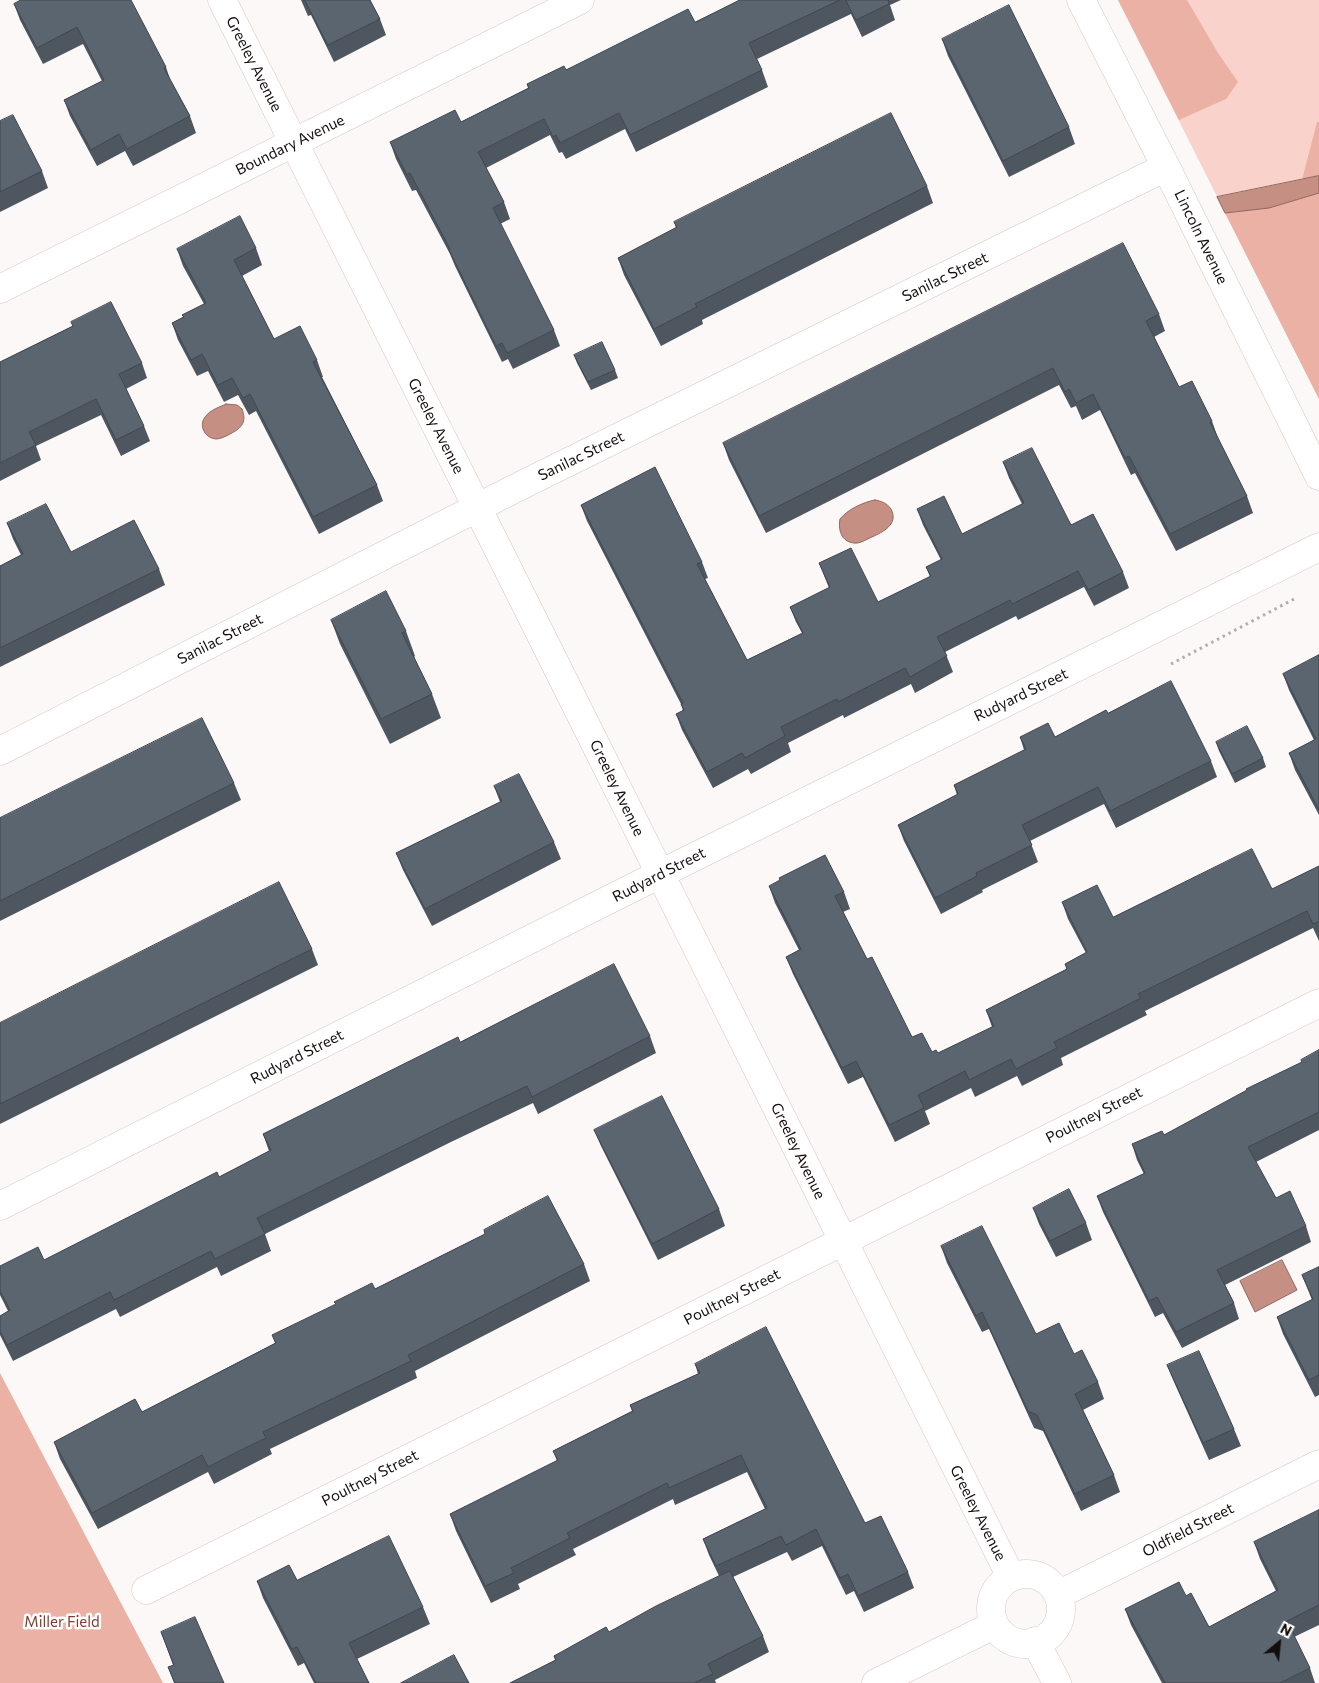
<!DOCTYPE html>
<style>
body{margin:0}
#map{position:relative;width:1319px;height:1683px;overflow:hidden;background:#fcf8f8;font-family:Commissioner,sans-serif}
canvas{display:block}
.north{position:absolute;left:1254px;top:1618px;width:50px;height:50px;-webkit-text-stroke:4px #fff;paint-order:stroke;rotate:28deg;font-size:14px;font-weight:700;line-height:20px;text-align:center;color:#130d0b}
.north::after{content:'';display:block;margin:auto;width:18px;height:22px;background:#130d0b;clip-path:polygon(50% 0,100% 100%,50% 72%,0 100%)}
</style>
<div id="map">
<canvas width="1319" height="1683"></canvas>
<div class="north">N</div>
</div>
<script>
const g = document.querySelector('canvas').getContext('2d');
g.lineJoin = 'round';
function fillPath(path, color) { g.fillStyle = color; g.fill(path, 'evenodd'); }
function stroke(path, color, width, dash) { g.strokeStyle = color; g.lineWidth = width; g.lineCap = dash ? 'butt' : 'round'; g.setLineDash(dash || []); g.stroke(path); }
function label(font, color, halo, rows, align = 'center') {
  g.font = font + ' Commissioner,sans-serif'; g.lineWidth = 5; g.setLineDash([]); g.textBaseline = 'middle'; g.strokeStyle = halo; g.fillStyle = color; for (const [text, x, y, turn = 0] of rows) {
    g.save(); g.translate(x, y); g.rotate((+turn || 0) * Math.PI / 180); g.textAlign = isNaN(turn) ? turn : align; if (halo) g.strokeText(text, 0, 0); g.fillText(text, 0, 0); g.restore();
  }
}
fillPath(new Path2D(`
 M1118,0H1319V399Z`), '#f9d3cb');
fillPath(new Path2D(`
 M1118,0H1187L1218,53L1238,82L1226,99L1179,120Z
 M1317,122H1319V176L1302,180Z
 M1319,193V399L1225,213L1269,208Z
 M0,1373L163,1683H0Z`), '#eab1a4');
const water = new Path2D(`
 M1319,176V193L1269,208L1225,213L1217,197Z
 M226,404L237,405L242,409C247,422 242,428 230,434C226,436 221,439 216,439C204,438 198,424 206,416C210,410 220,407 226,404Z
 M875,500C881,501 887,503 891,509C899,524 883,532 872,537C867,539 860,544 854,543C841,542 838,529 840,519C847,510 863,502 875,500Z
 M1282,1260L1297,1290L1255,1312L1240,1281Z`);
fillPath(water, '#c68f83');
stroke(water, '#90685f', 1);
const minor = new Path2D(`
 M222,0L497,547L1011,1577
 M1081,0L1166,167L1319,476
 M0,289L580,0
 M0,751L522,485L1166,167
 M0,1206L660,874L1319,547
 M991 1609a35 35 0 1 1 70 0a35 35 0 1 1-70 0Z
 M146,1590L1319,1003
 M1058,1595L1319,1464
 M1035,1641L1057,1683
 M876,1683L994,1625`);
stroke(minor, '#d8c6c1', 29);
stroke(new Path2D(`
 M1171,664L1296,598`), '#b3aeae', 3, [2.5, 4]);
stroke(minor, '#fff', 28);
fillPath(new Path2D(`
 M21,0L166,67L171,82L190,116L196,133L133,166L125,151L97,166L70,116L64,100L102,81L83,44L43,64L20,20L14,4Z
 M301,0H370L380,19L386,35L334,62L311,15L308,16Z
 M740,0H901L890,5L895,20L862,37L851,14L757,59L762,70L768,87L636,152L625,129L566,159L562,152L559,153L550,135L486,168L504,202L510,219L500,224L554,330L560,346L513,369L508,359L502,362L455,266L450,254L416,190L412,191L396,159L390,142L461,122L528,88L527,84L695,22Z
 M942,39L1069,127L1075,144L1009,177L948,56Z
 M0,121L42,171L48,188L0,212Z
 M927,186L933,203L702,320L703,324L661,346L624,275L618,258L676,228L674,222Z
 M256,248L262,265L242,276L274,339L317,360L323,377H322L377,485L383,501L319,534L256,411L249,415L238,395L224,402L208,371L197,376L178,340L172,323L183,317L182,315L204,304L183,266L177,249Z
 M1159,314L1165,331L1154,337L1179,387L1212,421L1218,438L1247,496L1253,513L1176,551L1135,473L1131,475L1100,410L1082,420L1076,406L1071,408L1059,385L766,533L729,460L723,443Z
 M71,322L142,363L147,378L126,389L144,426L150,441L121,456L101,415L36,446L41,460L0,481V362L73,326Z
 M574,355L615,370L618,378L591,390L577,363Z
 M1003,462L1123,572L1129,588L1094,606L1084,587L1018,620L1016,616L945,652L953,672L915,693L911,684L844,718L843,715L788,743L791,752L751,774L748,769L713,788L682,730L676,714L683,711L681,704L587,521L581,505L702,562L708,578L705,579L747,660L802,633L796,622L790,607L829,588L819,563L878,602L930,577L926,567L941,560L923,525L917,509L962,534L1022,504L1009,478Z
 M7,523L71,552L159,569L165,585L0,667V566L21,555L13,539Z
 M331,620L406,631L415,656L414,657L432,694L441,718L390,744L340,644Z
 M1319,655V815L1295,770L1289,753L1314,740L1289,690L1283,674Z
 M1108,713L1211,761L1217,777L1116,828L1104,804L1030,841L1038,862L982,890L983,892L941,914L904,841L898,825L957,795L954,785L1024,750L1020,737H1055Z
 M1216,742L1263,758L1266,767L1235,783L1219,751Z
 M234,783L241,800L0,921V818Z
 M494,786L554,842L561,859L432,926L403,870L396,853L500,802Z
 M1319,866V941L1313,928L1145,1011L1147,1015L1061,1058L1063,1065L1022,1086L1017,1076L975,1097L971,1088L925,1111L930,1124L895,1142L863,1077L848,1084L793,974L786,957L799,950L775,903L769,886L844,892L850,909L843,912L867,959L912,1037L932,1052L938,1053L992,1027L986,1010L1067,969L1065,964L1086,953L1068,919L1062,902L1113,917L1272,889Z
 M312,949L318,965L0,1124V1023Z
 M650,1036L656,1053L538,1114L533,1103L453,1141L265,1234L271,1251L221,1276L217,1267L120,1317L116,1309L13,1361L0,1335V1316L8,1311L0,1295V1266L44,1260L219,1177L269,1151L263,1134L460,1042Z
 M1319,1050V1130L1256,1162L1276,1198L1306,1226L1311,1242L1225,1285L1234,1303L1239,1319L1182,1348L1163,1313L1155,1317L1103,1212L1097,1196L1144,1174L1137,1160L1132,1144L1164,1135L1302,1062Z
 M594,1130L719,1209L725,1226L658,1260L601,1146Z
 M1033,1208L1086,1223L1092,1240L1056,1257L1039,1224Z
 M484,1230L584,1264L590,1281L415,1371L417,1378L270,1449L272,1454L214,1484L208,1472L98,1529L60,1459L54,1442L142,1412L275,1343L272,1335L375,1289L485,1234Z
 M941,1246L1036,1334L1074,1354L1098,1382L1104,1399L1083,1410L1114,1475L1120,1492L1081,1511L1043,1431L1034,1428L989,1329L982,1332L947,1263Z
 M1319,1267V1395L1315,1397L1283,1334L1277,1317L1312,1300L1302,1275Z
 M695,1364L865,1523L908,1572L914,1588L864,1612L854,1591L846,1595L822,1546L792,1561L787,1552L733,1577L763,1636L769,1652L715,1680L716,1683H510L555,1660L554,1656L609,1632L719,1576L709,1555L703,1539L765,1509L747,1472L675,1505L673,1499L573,1549L576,1555L518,1584L520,1589L491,1603L456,1531L450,1514L557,1461L553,1451L632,1411L630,1405L698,1374Z
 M1167,1365L1234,1429L1241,1446L1209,1460L1174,1382Z
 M1319,1510V1625L1294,1637L1310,1668L1315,1683H1162L1131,1625L1125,1609L1186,1596L1209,1627L1276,1591L1260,1559L1254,1542Z
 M297,1580L423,1607L430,1624L357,1659L369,1683H314L304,1663L298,1666L263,1598L257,1581Z
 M161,1632L224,1683H174L168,1667L173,1665Z`), '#4e5760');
const building = new Path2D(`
 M21,0H131L166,67L164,68L190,116L127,149L119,134L91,150L64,100L104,80L77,27L37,48L14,4Z
 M305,0H370L380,19L328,45Z
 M740,0H840L749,43L762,70L630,135L619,113L560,143L556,135L553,137L544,119L478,152L504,202L493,208L554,330L507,353L502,343L496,346L449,250L450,249L410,173L407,175L390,142L455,110L461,122L529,88L527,84L564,66L566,70L688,9L695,22Z
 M846,0H888L889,4L856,20Z
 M1009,5L1069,127L1003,161L942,39Z
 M891,113L927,186L695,304L697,307L654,329L618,258L677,227L674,222Z
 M13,115L42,171L0,192V121Z
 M240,216L256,248L234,260L274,339L300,326L317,360L313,362L377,485L313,517L250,394L243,398L232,378L218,385L202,354L191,360L172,323L184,317L182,315L206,303L177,249Z
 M1123,243L1159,314L1146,321L1179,387L1192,381L1212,421L1210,422L1247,496L1170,534L1129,456L1125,458L1093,394L1076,403L1069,389L1065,392L1053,368L759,516L723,443Z
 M111,302L142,363L119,374L144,426L116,440L96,399L29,432L36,445L0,463V362L73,326L71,322Z
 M602,342L615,370L588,382L574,355Z
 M1032,448L1071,525L1093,514L1123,572L1088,590L1078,571L1012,604L1010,600L937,637L947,656L910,677L905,668L838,702L837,699L781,727L785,736L745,758L742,753L707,772L676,714L684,710L681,704L683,703L581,505L655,467L702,562L697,564L747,660L803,633L790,607L830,587L819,563L851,548L878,602L931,576L926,567L942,559L917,509L944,496L962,534L1024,503L1003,462Z
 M46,504L71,552L134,520L159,569L0,648V566L23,554L7,523Z
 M386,591L406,631L402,633L432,694L381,719L331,620Z
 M1319,655V810L1289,753L1316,739L1283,674Z
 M1171,681L1211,761L1110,811L1098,787L1022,825L1032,845L976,873L977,876L935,898L898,825L958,794L954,785L1026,749L1020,737L1048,723L1055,737L1106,710L1108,713Z
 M202,718L234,783L0,901V818Z
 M1247,726L1263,758L1232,774L1216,742Z
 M519,774L554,842L425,909L396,853L502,801L494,786Z
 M1252,849L1272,889L1319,866V923L1318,922L1313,924L1307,911L1138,994L1141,998L1054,1042L1057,1048L1016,1069L1011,1059L969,1080L965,1071L918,1095L924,1108L889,1125L856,1061L842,1068L786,957L801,949L769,886L780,880L779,878L825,855L844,892L835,896L867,959L872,957L912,1037L922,1033L932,1052L936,1050L938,1053L994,1026L986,1010L1067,969L1065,964L1087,952L1062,902L1097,885L1113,917Z
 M279,882L312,949L0,1104V1023Z
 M614,964L650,1036L532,1097L527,1086L447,1124L257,1218L265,1234L215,1259L211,1251L114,1300L110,1292L7,1345L0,1331V1316L10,1310L0,1291V1266L38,1247L44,1260L217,1172L219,1177L271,1150L263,1134L458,1037L460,1042Z
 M1319,1050V1112L1248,1147L1276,1198L1290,1191L1306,1226L1217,1270L1234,1303L1176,1332L1157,1297L1149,1301L1097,1196L1145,1173L1132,1144L1162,1131L1164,1135L1247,1090L1246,1089L1302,1062L1301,1060Z
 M662,1096L719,1209L652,1244L594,1130Z
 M1069,1189L1086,1223L1050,1241L1033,1208Z
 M548,1196L584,1264L408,1355L411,1361L263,1432L266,1438L237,1452L208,1467L202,1455L92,1513L54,1442L135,1399L142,1412L276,1343L272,1335L336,1304L334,1302L372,1283L375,1289L485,1234L484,1230Z
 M982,1226L1036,1334L1059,1323L1074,1354L1082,1350L1098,1382L1075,1394L1114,1475L1075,1494L1037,1415L1028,1411L982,1312L976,1316L941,1246Z
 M1319,1267V1375L1309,1380L1277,1317L1313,1299L1302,1275Z
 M766,1327L865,1523L881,1516L908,1572L858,1596L848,1574L840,1578L816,1529L786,1545L781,1536L716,1566L703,1539L767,1508L741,1455L669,1488L667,1483L567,1533L570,1538L511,1568L514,1573L485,1586L450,1514L558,1460L553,1451L633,1411L630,1405L700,1373L695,1364Z
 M1199,1351L1234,1429L1203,1443L1167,1365Z
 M1319,1510V1605L1287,1621L1310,1668L1280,1683H1165L1125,1609L1179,1582L1186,1596L1191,1593L1209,1627L1278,1590L1254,1542Z
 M389,1536L423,1607L349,1643L369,1683H316L297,1647L292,1649L257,1581L289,1565L297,1580Z
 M730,1571L763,1636L708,1664L713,1674L694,1683H510L556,1660L554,1656L606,1627L609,1632L656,1606Z
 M195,1617L224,1683H175L168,1667L174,1665L161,1632Z
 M454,1655L469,1683H401Z`);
fillPath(building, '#5b6570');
stroke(building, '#40474e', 1);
label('15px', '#130d0b', '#fff', [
 ["Greeley Avenue",254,64,63],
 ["Boundary Avenue",290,145,-26],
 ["Lincoln Avenue",1201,237,64],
 ["Sanilac Street",945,277,-26],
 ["Greeley Avenue",436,426,63],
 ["Sanilac Street",581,456,-26],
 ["Sanilac Street",220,639,-27],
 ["Rudyard Street",1021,695,-26],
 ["Greeley Avenue",617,788,64],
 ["Rudyard Street",659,875,-27],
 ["Rudyard Street",297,1057,-27],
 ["Poultney Street",1094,1115,-27],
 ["Greeley Avenue",798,1151,64],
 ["Poultney Street",732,1297,-27],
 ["Poultney Street",370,1478,-27],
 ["Greeley Avenue",978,1513,63],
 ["Oldfield Street",1188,1530,-27]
]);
label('15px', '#833d2f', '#fff', [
 ["Miller Field",62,1622]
]);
</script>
